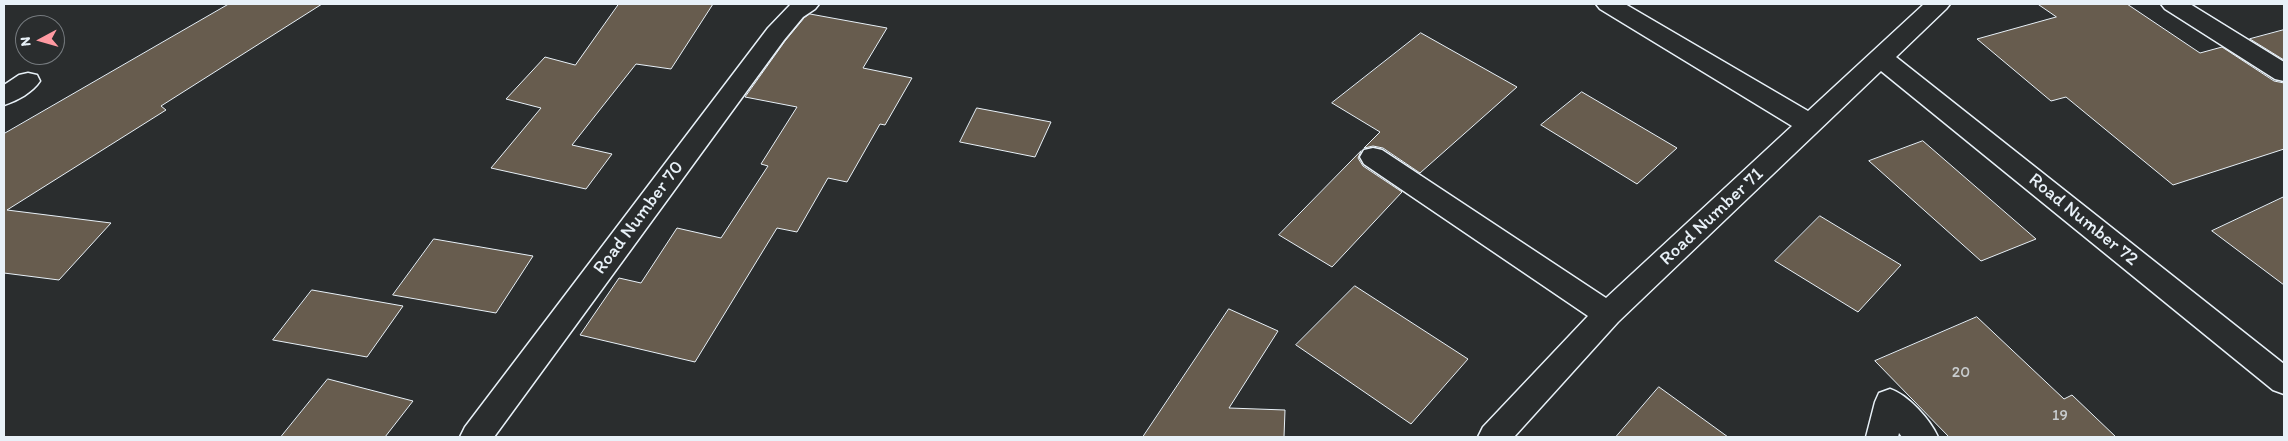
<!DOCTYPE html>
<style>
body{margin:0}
#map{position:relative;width:2288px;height:441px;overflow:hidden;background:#2a2d2e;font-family:Itim,sans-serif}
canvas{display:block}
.frame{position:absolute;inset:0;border:5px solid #e8f1f8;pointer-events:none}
.north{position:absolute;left:15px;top:15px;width:50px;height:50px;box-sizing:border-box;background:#2a2d2e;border:1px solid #767b7f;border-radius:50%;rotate:264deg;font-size:14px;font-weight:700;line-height:20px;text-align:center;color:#e8f1f8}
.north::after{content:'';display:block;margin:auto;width:18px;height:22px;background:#ff9aa2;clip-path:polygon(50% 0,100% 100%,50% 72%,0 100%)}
</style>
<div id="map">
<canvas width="2288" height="441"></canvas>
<div class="frame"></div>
<div class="north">N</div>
</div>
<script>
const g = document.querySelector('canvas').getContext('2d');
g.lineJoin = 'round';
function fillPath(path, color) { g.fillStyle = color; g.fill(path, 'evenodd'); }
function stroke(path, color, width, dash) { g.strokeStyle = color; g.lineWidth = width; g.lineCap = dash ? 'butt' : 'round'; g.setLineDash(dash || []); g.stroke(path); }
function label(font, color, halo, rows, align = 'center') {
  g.font = font + ' Itim,sans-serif'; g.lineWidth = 4.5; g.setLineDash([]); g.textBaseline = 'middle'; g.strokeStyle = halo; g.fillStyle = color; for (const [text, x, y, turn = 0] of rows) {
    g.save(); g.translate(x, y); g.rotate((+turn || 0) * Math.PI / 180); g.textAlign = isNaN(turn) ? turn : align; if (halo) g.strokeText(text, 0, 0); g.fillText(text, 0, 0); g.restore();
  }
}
const building = new Path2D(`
 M229,4H322L161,106L166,110L7,210L111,223L59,280L4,273V134Z
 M619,4H713L671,69L636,64L572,145L612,154L586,189L491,168L541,108L506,99L545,57L575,65Z
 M2038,4H2127L2200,53L2222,47L2274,81L2284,83V149L2173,185L2066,97L2051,101L1977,39L2056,17Z
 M810,14L887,28L863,68L912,78L885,125L880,124L847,182L828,178L797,232L777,228L695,362L580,335L619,278L641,283L677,228L721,238L768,166L761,164L797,107L745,97L785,41L804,18Z
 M2284,30V60L2250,39Z
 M1421,33L1517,87L1420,173L1383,148L1373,146L1364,148L1380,132L1332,103Z
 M1582,92L1677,148L1637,184L1541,125Z
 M977,108L1051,122L1035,157L960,142Z
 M1923,141L2036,239L1981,261L1869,161Z
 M1361,151L1358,158L1363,166L1402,192L1332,267L1279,235Z
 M2284,197V285L2212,231Z
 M1820,216L1901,265L1858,312L1775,261Z
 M434,239L533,256L496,313L393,295Z
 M1355,286L1468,359L1411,424L1296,345Z
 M312,290L403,306L367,357L273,340Z
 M1229,309L1278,331L1229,408L1285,410L1284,437H1143Z
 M1977,317L2064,399L2072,395L2116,437H1949L1875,361Z
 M328,379L413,401L385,437H281Z
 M1659,387L1728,437H1616Z`);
fillPath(building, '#675c4e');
stroke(building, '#e8f1f8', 1);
const minor = new Path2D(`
 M791,4H819L815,9L803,17L784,40L494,437H460L465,427L768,28Z
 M1596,4H1625L1808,111L1924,4H1950L1946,9L1896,57L2284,364V394L2273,390L1881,71L1618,322L1514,437H1478L1483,427L1588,316L1364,164L1360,157L1364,150L1373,148L1382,150L1606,298L1792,126L1600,9Z
 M2161,4H2190L2284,62V81L2275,79L2165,9Z
 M28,73L37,75L40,81C33,92 17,101 4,105V85L19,75Z
 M1890,389C1908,395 1930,419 1938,437H1902L1899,433L1898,437H1866L1875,402L1879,393Z`);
stroke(minor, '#e8f1f8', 3);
fillPath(minor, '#2a2d2e');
label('16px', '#c8ccce', null, [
 ["20",1961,373],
 ["19",2060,416]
]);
label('19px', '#e8f1f8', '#2a2d2e', [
 ["Road Number 71",1712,217,-43],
 ["Road Number 70",639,218,-53],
 ["Road Number 72",2083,220,39]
]);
</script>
